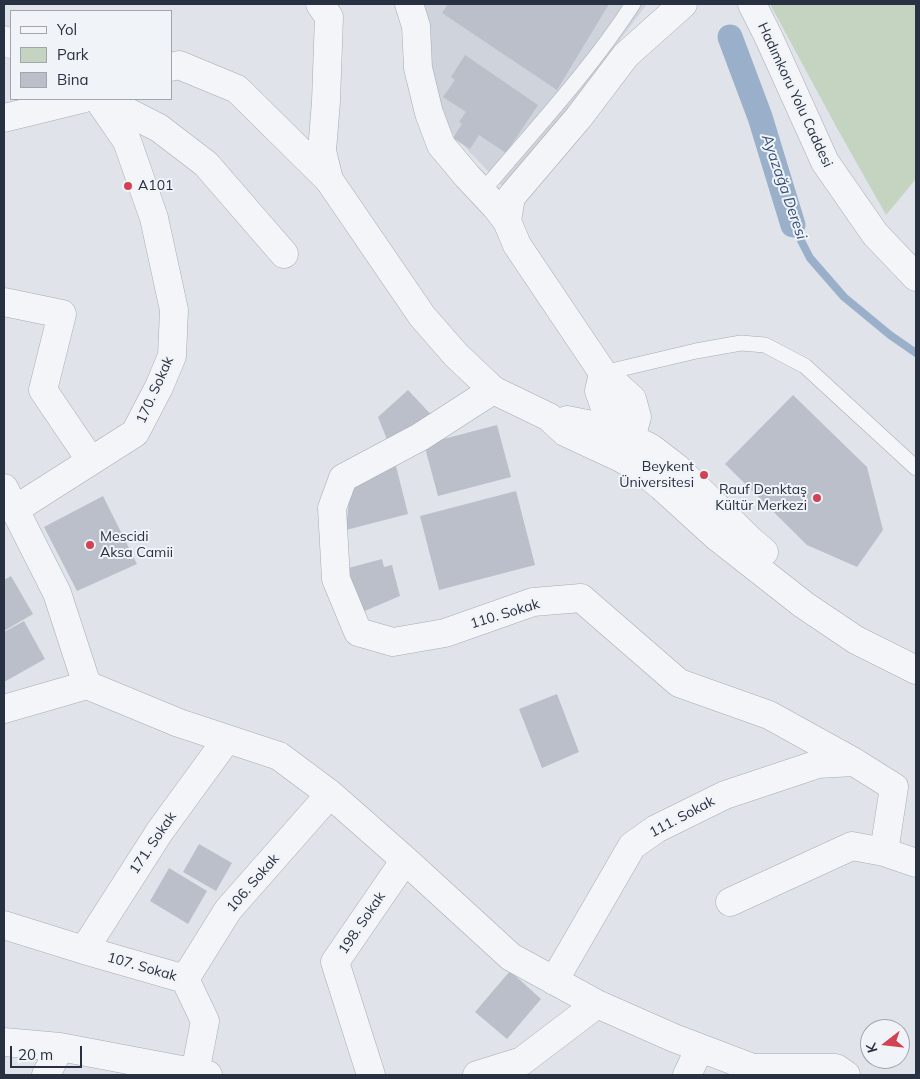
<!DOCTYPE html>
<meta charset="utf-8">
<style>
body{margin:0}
#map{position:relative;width:920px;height:1079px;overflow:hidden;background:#e0e4ea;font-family:Mulish,sans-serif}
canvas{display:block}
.frame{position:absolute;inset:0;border:5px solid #283141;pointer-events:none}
.legend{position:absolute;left:10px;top:10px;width:162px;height:90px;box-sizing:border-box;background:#f0f3f7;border:1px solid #a0a5ae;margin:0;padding:6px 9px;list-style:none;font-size:15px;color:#283141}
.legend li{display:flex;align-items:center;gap:10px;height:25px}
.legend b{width:25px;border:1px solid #a0a5ae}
.north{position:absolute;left:860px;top:1019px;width:50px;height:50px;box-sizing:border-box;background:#f0f3f7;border:1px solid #a0a5ae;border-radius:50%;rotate:254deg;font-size:14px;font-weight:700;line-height:20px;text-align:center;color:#283141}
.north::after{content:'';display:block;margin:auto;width:18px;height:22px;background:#d14353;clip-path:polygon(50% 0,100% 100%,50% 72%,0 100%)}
.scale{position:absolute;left:10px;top:1046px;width:72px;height:22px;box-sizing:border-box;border:2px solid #283141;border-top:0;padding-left:6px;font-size:15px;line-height:18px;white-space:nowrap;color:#283141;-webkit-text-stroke:4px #f0f3f7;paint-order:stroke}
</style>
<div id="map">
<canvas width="920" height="1079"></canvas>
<div class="frame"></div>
<ul class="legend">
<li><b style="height:6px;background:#f3f5f8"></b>Yol</li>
<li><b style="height:14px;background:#c5d4c1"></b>Park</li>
<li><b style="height:14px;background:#babfc9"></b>Bina</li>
</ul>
<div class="north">K</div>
<div class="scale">20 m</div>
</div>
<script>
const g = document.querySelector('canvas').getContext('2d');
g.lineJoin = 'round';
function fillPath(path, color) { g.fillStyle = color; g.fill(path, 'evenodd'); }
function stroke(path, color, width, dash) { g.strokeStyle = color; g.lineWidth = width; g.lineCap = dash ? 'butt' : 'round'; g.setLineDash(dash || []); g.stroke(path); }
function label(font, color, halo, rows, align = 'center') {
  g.font = font + ' Mulish,sans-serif'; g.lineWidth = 4; g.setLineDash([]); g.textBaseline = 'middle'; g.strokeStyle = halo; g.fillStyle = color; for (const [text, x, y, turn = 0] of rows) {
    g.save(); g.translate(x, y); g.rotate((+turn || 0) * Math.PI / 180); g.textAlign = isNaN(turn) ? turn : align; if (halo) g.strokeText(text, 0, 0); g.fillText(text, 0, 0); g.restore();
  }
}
fillPath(new Path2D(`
 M419,4H647L506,190L444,125L428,76Z`), '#ced3dc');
fillPath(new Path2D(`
 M770,4H916V179L886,215L838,130Z`), '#c5d4c1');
stroke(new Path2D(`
 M793,225L810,258L844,297L890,335L916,353`), '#9ab0ca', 8);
stroke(new Path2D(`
 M730,37L760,117L793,225`), '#9ab0ca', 25);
fillPath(new Path2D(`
 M448,4H609L557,90L442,13Z
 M465,55L538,105L506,153L479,135L470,149L453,138L462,124L459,122L466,112L443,97L455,80L451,77Z
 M408,390L437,421L392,452L378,417Z
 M793,395L867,467L883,530L857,567L807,545L725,464Z
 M497,425L511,477L438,496L424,444Z
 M396,466L408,514L346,530L351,478Z
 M516,491L535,565L439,590L420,516Z
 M103,496L137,564L77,591L44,527Z
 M382,559L384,567L392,565L400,596L353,616L341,570Z
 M11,576L33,614L4,631V580Z
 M24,621L45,659L4,682V632Z
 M557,694L579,752L542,768L519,709Z
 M199,844L232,863L216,891L183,872Z
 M169,868L207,891L188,924L150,901Z
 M510,971L541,999L507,1039L475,1012Z`), '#babfc9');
const service = new Path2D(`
 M482,192C534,130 589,72 633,4
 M603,373L696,351L741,343L765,345L805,366L916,468`);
const minor = new Path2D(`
 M320,4L329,17L326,101L322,151L329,180
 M409,4L416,26L418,68L429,113L441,145L467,176L496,207L507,221
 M752,4L769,38L825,162L875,234L916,277
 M4,40L11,44
 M171,67L179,65L237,89L329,180
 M102,99L159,128L206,164L284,254
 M4,118L82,99
 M4,302L62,314L43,390L91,461
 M603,373L599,391L605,408L614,423L631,438L637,417L632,399L603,373L517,245L507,221L511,197L579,117L626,55L683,4
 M493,390L420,437L343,478L332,508L336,579L358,632L393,642L445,633L533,602L581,598L679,683L769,715L854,762L894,787L884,852L916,863
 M4,488L57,593L87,685L179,723L279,756L330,794L405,860L511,957L597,1004L674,1038L753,1068L757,1075
 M14,510L135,433L159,387L172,356L174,310L154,218L127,141L98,99
 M4,709L87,685
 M730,902L852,846L884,852
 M4,925L84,950L185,979L205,1021L195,1073
 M84,950L160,831L227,739
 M185,979L228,910L330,794
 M554,981L632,846L656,829L725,795L818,764L854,762
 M4,1042L60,1047L208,1075
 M753,1068H836L846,1075
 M46,1075L60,1047
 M371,1075L335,962L405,860
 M477,1075L522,1061L597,1004
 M687,1075L700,1048`);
const tertiary = new Path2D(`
 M329,180L422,316L456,355L493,390L549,417L565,432L621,458L641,470L661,486L716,536L804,605L856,640L916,670
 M567,420L592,425L631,438L651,448L677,468L751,541L764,552`);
stroke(service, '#a5abb4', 16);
stroke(minor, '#a5abb4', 29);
stroke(tertiary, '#a5abb4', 29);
stroke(service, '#f3f5f8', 15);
stroke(minor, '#f3f5f8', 28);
stroke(tertiary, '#f3f5f8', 28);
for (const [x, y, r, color] of [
 [128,186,5,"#d14353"],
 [704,475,5,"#d14353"],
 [817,498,5,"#d14353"],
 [90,545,5,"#d14353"]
]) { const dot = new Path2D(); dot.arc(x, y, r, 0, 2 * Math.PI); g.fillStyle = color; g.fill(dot); stroke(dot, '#f0f3f7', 2); }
label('14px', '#283141', '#f0f3f7', [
 ["Hadımkoru Yolu Caddesi",795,95,65],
 ["170. Sokak",155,390,-66],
 ["110. Sokak",505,614,-17],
 ["111. Sokak",682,817,-28],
 ["171. Sokak",153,843,-56],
 ["106. Sokak",253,883,-49],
 ["198. Sokak",362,923,-56],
 ["107. Sokak",142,967,16]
]);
label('14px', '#283141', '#f0f3f7', [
 ["A101",138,186],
 ["Beykent",694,467,"right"],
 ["Üniversitesi",694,483,"right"],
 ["Rauf Denktaş",807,490,"right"],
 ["Kültür Merkezi",807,506,"right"],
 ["Mescidi",100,537],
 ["Aksa Camii",100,553]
], 'left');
label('italic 15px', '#324e76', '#f0f3f7', [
 ["Ayazağa Deresi",784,187,71]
]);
</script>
